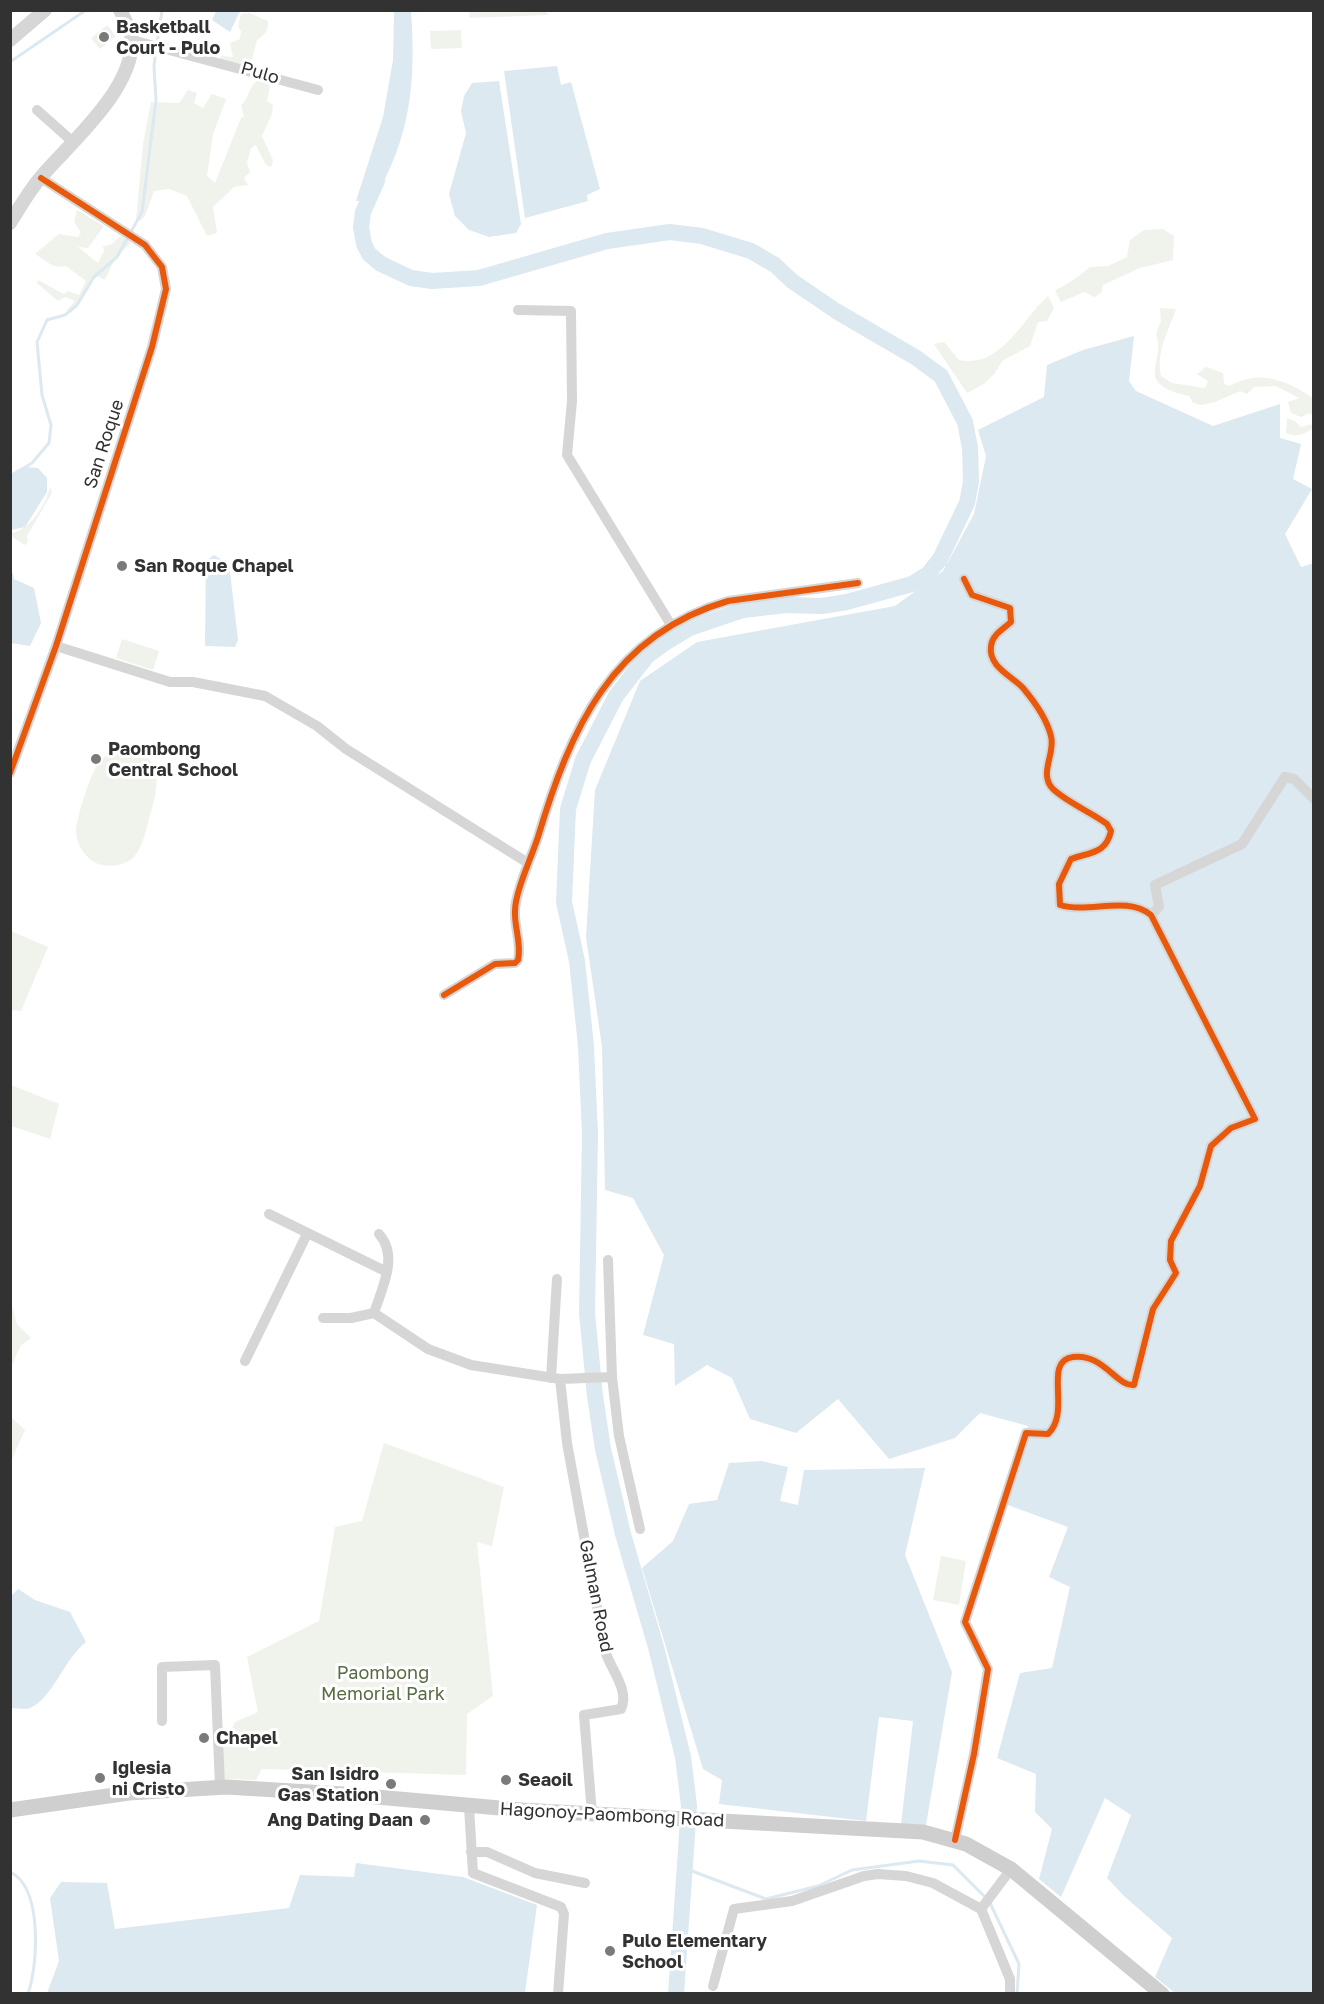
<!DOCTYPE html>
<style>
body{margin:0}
#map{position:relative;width:1324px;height:2004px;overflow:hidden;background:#fff;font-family:"Golos Text",sans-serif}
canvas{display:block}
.frame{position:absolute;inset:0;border:12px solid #323232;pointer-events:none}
</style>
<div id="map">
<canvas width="1324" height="2004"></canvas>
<div class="frame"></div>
</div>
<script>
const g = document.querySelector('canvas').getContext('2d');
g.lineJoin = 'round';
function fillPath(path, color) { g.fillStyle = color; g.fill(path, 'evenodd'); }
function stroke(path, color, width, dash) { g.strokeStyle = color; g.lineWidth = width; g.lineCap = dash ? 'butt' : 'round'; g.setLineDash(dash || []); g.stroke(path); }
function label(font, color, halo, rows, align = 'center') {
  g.font = font + ' "Golos Text",sans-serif'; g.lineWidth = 6; g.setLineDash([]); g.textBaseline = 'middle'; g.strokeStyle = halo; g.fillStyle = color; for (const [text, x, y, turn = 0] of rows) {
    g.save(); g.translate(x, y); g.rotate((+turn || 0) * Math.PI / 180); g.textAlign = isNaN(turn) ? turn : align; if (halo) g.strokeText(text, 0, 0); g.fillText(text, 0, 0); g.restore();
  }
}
fillPath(new Path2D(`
 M470,10L546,11L548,15L469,18Z
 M249,13L268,21C269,30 264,36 257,40L250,67L220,61L221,56L233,57L230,43L240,39L241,31L238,27L241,14Z
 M107,25L116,36L100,49L91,38Z
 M461,30L462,48L431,49L430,31Z
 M257,81H265L270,86L267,101L273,105L272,114L262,136L273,160L271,167L266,165L256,145L251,148L247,163L250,172L244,178L248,185L234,187L213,207L217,233L207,236L187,196L169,189L154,191L145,216L140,221L136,220L143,144L151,102L179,103L188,90L197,93L194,103L203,108L212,94L226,99L213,134L207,176L215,183L241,118L244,117L241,105C249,99 248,88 257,81Z
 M77,210L104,226L88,248L78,247L98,263L104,251L103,246L110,245L121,236L131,243L116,257L105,280L97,276C85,286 81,301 71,313L67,310L75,301L65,297L58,301L37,283L38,280L64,294L68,291L79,295L86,281L66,266C52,269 47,261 35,254L59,234L78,237L81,232L74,222Z
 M1163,229L1174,236L1173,260L1140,268L1103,285L1102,292L1095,297L1084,292L1061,302L1055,290C1068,284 1080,276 1090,267L1108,266L1127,257L1130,240L1144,230Z
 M1048,296L1054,308L1047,321L1038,322L1030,346L1002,361L995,373L984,384L967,393L934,344L944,342L959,360C1001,369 1022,319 1048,296Z
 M1160,308L1176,309C1168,333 1156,350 1161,376L1172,383L1205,388L1208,381L1197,374L1206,367L1223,373L1224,384L1229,386C1261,369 1285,380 1313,398V417L1310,413L1301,417L1291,413L1288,402L1299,398L1276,386L1254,387L1247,394L1240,391L1215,402L1201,405L1193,403L1189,396C1131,383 1167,363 1156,334L1161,321Z
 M1287,418L1295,421L1301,427L1313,424V428C1305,434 1296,438 1286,433Z
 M50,486L52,493L27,536L28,541L25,545L11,536V533C30,530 46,505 50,486Z
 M122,639L159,651L153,670L116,658Z
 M121,750C170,750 157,793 148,823C145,833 142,848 134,857C125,866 107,868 96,863C84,857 75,841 76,829C78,814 91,770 101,760C107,754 114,752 121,750Z
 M11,931L48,947L21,1011L11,1010Z
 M11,1085L59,1104L50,1139L11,1126Z
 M11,1302L17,1324L31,1338L21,1345L11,1367Z
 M11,1417L25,1430L11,1461H10Z
 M384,1443L504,1487L492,1546L477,1542L493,1696L467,1714L466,1775L262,1769L256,1780L223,1779V1749L235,1722L258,1712L247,1657L319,1621L335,1527L362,1521Z
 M941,1556L966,1561L959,1605L933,1600Z`), '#f0f3ec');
fillPath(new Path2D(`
 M216,11H240L230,32L212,20Z
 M394,11H411C416,83 411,137 373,201H356L383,117L393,60Z
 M557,66L561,85L571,82L600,189L587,195L588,201L525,218L504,71Z
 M499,81L521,224L516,233L489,237L469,230L455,216L449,194L466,133L461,111L464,96L472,83Z
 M1134,336L1129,381L1136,391L1213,426L1280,404V438L1301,444L1293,479L1312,489L1285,534L1301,567L1314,563L1313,1993H1175L1155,1977L1172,1938L1124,1896L1107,1878L1131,1815L1105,1798L1061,1897L1039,1879L1052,1829L1035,1812L1036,1774L997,1758L1020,1673L1052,1668L1070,1587L1049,1577L1068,1527L1005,1504L1028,1426L980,1413L955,1438L889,1459L838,1399L796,1433L750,1419L732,1378L707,1365L675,1386L674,1344L643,1335L664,1255L633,1198L605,1190L602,1047L586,937L595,790L640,681L697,642L895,606L943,571L974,514L986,456L978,430L1044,397L1047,365L1083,350Z
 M26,467L38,468L47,478V492L25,527L12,530L11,474Z
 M214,555L229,564L238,640L235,647L205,646L206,561Z
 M10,563L14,579L34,588L41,623L30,646L11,643Z
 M761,1461L788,1467L780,1501L798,1505L804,1470L925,1468L905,1555L952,1672L926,1825L901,1824L913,1721L879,1717L866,1821L719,1804L722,1780L703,1769L642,1568L673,1541L689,1504L717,1500L729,1463Z
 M18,1589L35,1600L70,1612L86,1642C65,1658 52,1699 30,1708C25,1710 16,1708 11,1708V1596Z
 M356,1863L463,1877L537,1905L525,1993H47L59,1961L50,1898L61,1882L107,1883L115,1929L289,1908L300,1875L354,1877Z`), '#dce9f0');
stroke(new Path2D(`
 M157,43L162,10
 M10,62L86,10
 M10,476L32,463L49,443L51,425L42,395L37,342L47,320L65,315L77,305L94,277L117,257L142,212L156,100L154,66L156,49
 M940,559L947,566
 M684,1868L766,1899L818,1886L852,1870L919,1861L953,1865L986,1898
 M10,1872C43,1887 38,1965 28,1994
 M990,1903L1019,1964L1017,1994`), '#dce9f0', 3);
stroke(new Path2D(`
 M377,181L363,212L361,227L364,244L369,254L381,264L411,278L432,281L479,278L607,241L670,232L702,236L751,251L775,265L792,281L836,311L915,357L941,376L965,422L970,448L971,482L967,503L940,559L928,574L912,584L847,602L822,606L786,605L743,610L690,628L665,643L647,656L616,696L583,760L568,809L564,902L577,961L586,1046L590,1134L587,1313L595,1396L603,1449L623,1534L656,1647L683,1757L689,1806L676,1994`), '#dce9f0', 16);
stroke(new Path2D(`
 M132,40L318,90
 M37,110L73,142
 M518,310L571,311L572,401L567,455L671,625
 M56,646L170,682H193L265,696L317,726L346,749L528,863
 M10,773L56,646L152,347L166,289L162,267L145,245L41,178
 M1151,915L1159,907L1155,885L1242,844L1285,777L1294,779L1314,799
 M444,995L495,964L515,963L518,960C522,944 514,927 515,911C515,892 532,856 538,837C570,730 611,635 728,601L858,583
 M269,1214L387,1272
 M379,1234C399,1256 382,1288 374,1313L428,1349L471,1365L560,1379L612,1377
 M608,1260L612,1377L619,1436L640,1529
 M323,1318H351L374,1313
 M245,1361L307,1234
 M551,1378L557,1279
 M560,1379L567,1443L605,1651C610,1668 630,1690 621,1709L584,1715L592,1814
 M162,1721V1667L215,1665L220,1787
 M469,1807L473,1873L561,1907L564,1914L558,1994
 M955,1840L974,1754L988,1669L965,1622L1026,1433L1048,1434C1072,1412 1042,1361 1073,1357C1103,1353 1117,1387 1134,1385L1153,1309L1176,1273L1170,1260L1171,1241L1200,1186L1211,1146L1231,1128L1255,1119L1151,915C1126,895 1090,914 1060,905L1059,884L1071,859C1090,852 1106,854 1111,831L1107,824C1091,812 1068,803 1053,789C1038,774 1056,753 1051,736C1047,720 1034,701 1023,688C1012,676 988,667 991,646C992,635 1003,629 1011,622L1010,608L972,595L964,579
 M471,1852H487L535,1873L585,1883
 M981,1909L1011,1869
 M713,1986L734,1909L792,1901L864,1876L878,1874L906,1876L933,1883L981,1909L1010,1979V1994`), '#d6d6d6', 10);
stroke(new Path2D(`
 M10,40L45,10
 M10,223C20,207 29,191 41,177C71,142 133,90 132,40C131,29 125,20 120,10`), '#d6d6d6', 14);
stroke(new Path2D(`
 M10,1810L129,1793L226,1787L343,1794L522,1810L923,1832L966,1844L1011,1869L1162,1994`), '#cfcfcf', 15);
stroke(new Path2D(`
 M10,773L56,646L152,347L166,289L162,267L145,245L41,178
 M444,995L495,964L515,963L518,960C522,944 514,927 515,911C515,892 532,856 538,837C570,730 611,635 728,601L858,583
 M955,1840L974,1754L988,1669L965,1622L1026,1433L1048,1434C1072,1412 1042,1361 1073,1357C1103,1353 1117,1387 1134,1385L1153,1309L1176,1273L1170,1260L1171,1241L1200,1186L1211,1146L1231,1128L1255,1119L1151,915C1126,895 1090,914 1060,905L1059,884L1071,859C1090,852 1106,854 1111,831L1107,824C1091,812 1068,803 1053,789C1038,774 1056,753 1051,736C1047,720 1034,701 1023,688C1012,676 988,667 991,646C992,635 1003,629 1011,622L1010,608L972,595L964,579`), '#e8590c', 6);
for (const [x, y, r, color] of [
 [104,37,6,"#7a7a7a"],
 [122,566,6,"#7a7a7a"],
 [96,759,6,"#7a7a7a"],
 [204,1738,6,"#7a7a7a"],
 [100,1778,6,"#7a7a7a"],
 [506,1780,6,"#7a7a7a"],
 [391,1784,6,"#7a7a7a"],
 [425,1820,6,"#7a7a7a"],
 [610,1951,6,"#7a7a7a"]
]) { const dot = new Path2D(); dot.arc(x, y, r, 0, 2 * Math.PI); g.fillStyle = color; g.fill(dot); stroke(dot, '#fff', 2); }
label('bold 18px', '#323232', '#fff', [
 ["Basketball",116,27],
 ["Court - Pulo",116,48],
 ["San Roque Chapel",134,566],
 ["Paombong",108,749],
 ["Central School",108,770],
 ["Chapel",216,1738],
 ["Iglesia",112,1768],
 ["ni Cristo",112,1789],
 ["San Isidro",379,1774,"right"],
 ["Gas Station",379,1795,"right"],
 ["Seaoil",518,1780],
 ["Ang Dating Daan",413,1820,"right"],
 ["Pulo Elementary",622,1941],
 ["School",622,1962]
], 'left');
label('18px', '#323232', '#fff', [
 ["Pulo",260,73,16],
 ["San Roque",104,444,-72],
 ["Galman Road",596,1596,79],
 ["Hagonoy-Paombong Road",612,1815,3]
]);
label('18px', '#586c42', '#fff', [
 ["Paombong",383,1673],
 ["Memorial Park",383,1694]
]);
</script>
